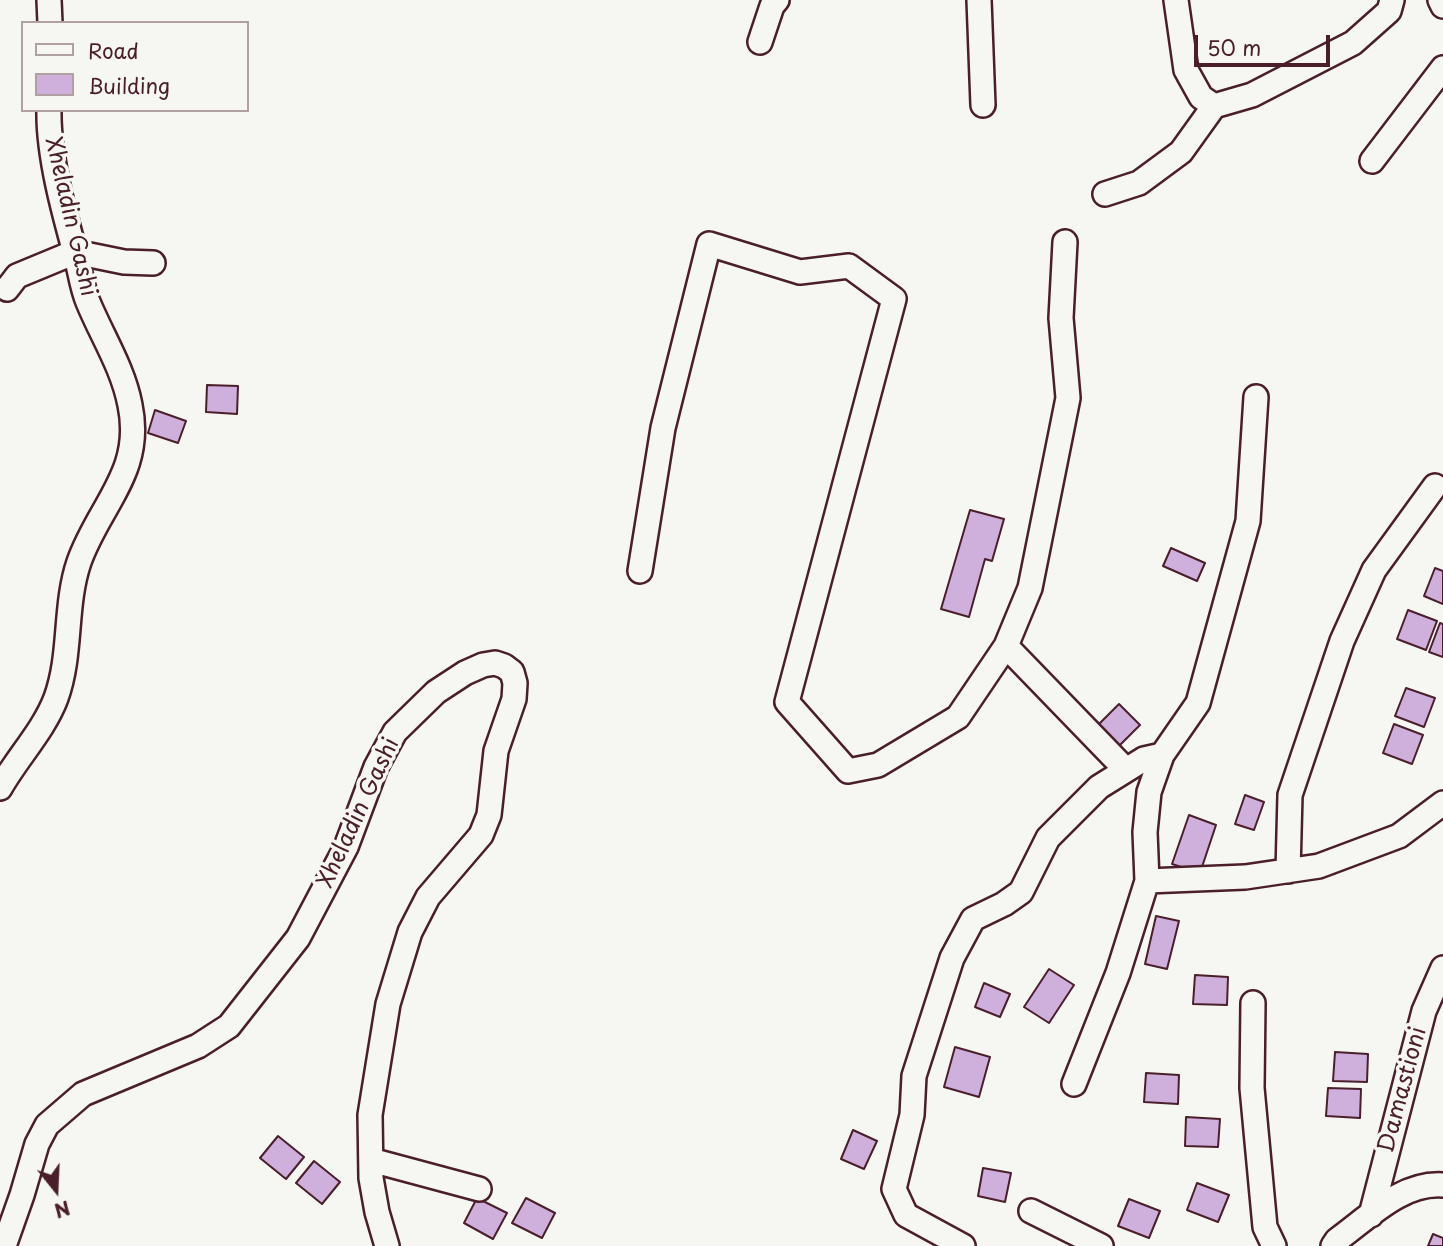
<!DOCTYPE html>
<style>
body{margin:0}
#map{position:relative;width:1443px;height:1246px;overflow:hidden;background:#f6f6f2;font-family:"Playpen Sans",sans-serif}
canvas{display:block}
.legend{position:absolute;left:21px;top:21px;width:228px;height:91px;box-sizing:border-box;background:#f6f6f2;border:2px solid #b1a0a2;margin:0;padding:9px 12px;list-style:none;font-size:21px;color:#4a1f2b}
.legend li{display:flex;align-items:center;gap:14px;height:35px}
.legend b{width:35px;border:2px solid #b1a0a2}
.north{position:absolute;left:21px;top:1155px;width:70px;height:70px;-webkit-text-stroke:5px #f6f6f2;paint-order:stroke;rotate:162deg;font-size:19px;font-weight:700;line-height:28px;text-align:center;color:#4a1f2b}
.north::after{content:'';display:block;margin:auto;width:24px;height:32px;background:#4a1f2b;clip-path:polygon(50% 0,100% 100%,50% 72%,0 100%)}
.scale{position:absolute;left:1194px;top:35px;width:136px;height:32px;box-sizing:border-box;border:4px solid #4a1f2b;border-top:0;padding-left:9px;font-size:21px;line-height:24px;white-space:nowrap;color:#4a1f2b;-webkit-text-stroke:5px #f6f6f2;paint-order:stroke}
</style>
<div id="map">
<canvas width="1443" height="1246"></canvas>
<ul class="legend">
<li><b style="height:9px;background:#f6f6f2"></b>Road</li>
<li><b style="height:19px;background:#cfafdb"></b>Building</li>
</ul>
<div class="north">N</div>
<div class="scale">50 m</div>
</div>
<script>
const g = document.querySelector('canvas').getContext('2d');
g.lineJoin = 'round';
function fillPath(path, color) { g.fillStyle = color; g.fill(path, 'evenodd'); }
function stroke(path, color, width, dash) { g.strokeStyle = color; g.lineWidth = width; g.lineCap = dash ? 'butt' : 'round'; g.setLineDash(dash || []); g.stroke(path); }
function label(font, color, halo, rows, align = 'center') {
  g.font = font + ' "Playpen Sans",sans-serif'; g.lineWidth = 7; g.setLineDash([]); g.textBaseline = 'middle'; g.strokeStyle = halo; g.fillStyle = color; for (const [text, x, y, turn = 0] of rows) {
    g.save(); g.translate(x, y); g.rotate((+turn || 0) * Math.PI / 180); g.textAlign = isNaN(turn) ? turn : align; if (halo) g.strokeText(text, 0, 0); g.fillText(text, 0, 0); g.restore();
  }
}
const building = new Path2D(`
 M207,385L238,386L237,414L206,412Z
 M155,410L186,421L178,443L148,433Z
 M970,510L1004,519L992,561L985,559L969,617L941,609Z
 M1171,548L1205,563L1197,581L1163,566Z
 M1435,568L1443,571V604L1424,596Z
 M1408,610L1437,621L1426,650L1397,639Z
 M1440,623L1443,624V657L1429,652Z
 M1406,688L1435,698L1424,727L1395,716Z
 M1119,704L1140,725L1118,747L1097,726Z
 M1394,724L1423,735L1412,764L1383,753Z
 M1245,795L1264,802L1254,830L1235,824Z
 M1189,815L1216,825L1200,873L1172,864Z
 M1156,916L1179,921L1167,969L1145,964Z
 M1049,969L1074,985L1049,1023L1024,1007Z
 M1195,975L1228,977L1227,1005L1193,1004Z
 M984,983L1010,994L1000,1017L975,1007Z
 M955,1047L990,1057L979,1097L944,1087Z
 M1335,1052L1368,1054L1367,1082L1333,1081Z
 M1146,1073L1179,1075L1178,1104L1144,1102Z
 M1328,1088L1361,1089L1360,1118L1326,1116Z
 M1186,1117L1220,1119L1218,1147L1185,1146Z
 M853,1130L877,1141L864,1169L841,1159Z
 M278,1136L304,1157L286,1179L260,1158Z
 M314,1161L340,1182L322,1204L296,1183Z
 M983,1168L1011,1173L1005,1202L978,1196Z
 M1197,1183L1229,1195L1218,1222L1187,1210Z
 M477,1198L507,1213L493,1239L464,1223Z
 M526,1198L555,1213L542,1238L512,1223Z
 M1129,1199L1160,1211L1149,1238L1118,1226Z
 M1433,1234L1443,1238V1246H1428Z`);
fillPath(building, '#cfafdb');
stroke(building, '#4a1f2b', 2);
const minor = new Path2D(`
 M49,0L50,23
 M979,0L983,105
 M1176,0L1186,70L1201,97L1214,106L1252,95L1353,43L1389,11L1392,0
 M1440,0L1443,6
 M760,42L772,6L777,0
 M1372,161L1443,68
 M1105,194L1139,183L1181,152L1214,106
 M1065,242L1061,318L1068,398L1030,588L1006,646L1126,770
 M7,289L17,276L75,252L124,262L153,263
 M640,571L663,428L709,244L800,272L849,266L894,299L787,702L848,771L878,765L958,717L1006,646
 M0,788C17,758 44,730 56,698C72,654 64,606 79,562C99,505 144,472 130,405C123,368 102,336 88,302C82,288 80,271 76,256C64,213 48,155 49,110
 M1288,871L1290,795L1342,641L1374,570L1435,486
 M1147,881L1245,877L1319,866L1399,836L1443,803
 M1253,1003L1252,1088L1265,1227L1274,1246
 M1074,1084L1118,973L1147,881L1145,832L1149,792L1162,755L1198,703L1248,521L1256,397
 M371,1160L479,1189
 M1031,1211L1101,1246
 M1371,1215L1424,1011L1443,968
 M4,1246L22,1195L37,1144L47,1125L83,1094L198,1046L229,1026L298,938L346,847L376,767L395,732L436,692L465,673L483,665L495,663L504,666L512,672L515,683L514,699L496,751L489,815L481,835L428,897L410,932L388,1004L370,1115L371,1178L377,1212L387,1246
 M963,1246L906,1215L894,1189L912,1115L914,1076L952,958L973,919L1004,904L1021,892L1048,838L1099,787L1144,759L1162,755
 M1333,1246L1337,1240C1369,1217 1402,1182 1443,1185`);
stroke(minor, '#4a1f2b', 28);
stroke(minor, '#f6f6f2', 23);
label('23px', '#4a1f2b', '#f6f6f2', [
 ["Xheladin Gashi",70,217,77],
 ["Xheladin Gashi",359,813,-65],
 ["Damastioni",1403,1090,-75]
]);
</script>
